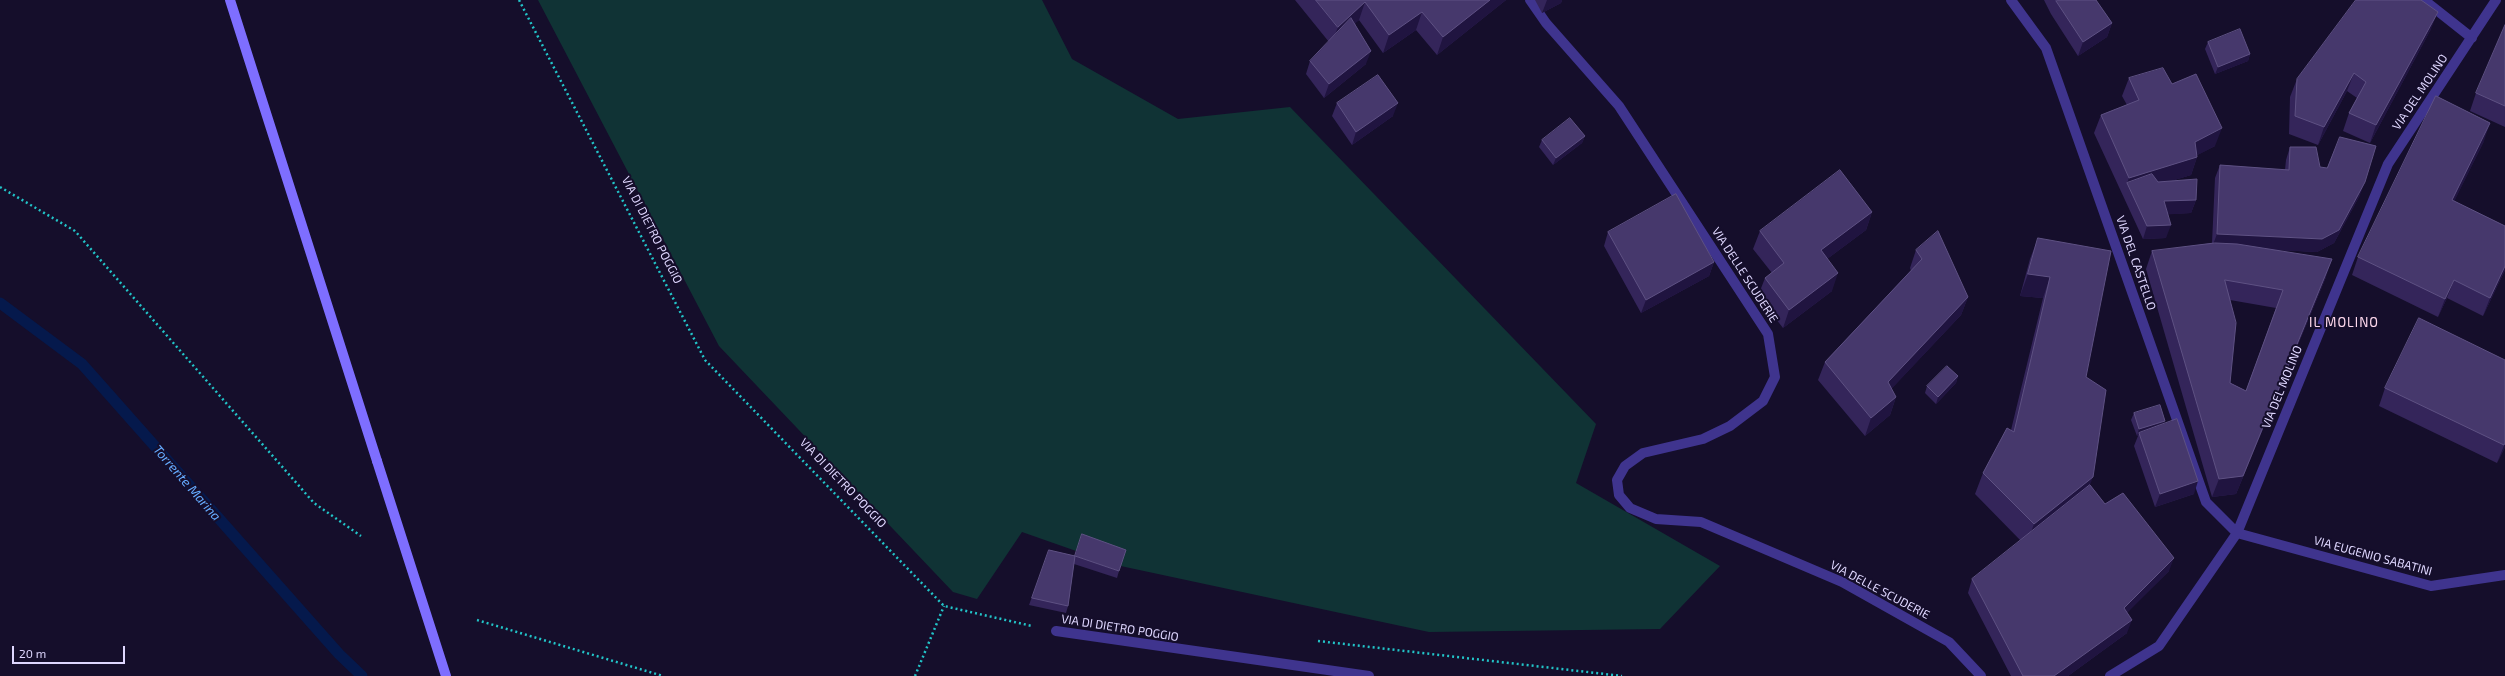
<!DOCTYPE html>
<style>
body{margin:0}
#map{position:relative;width:2505px;height:676px;overflow:hidden;background:#150e2b;font-family:"Exo 2",sans-serif}
canvas{display:block}
.scale{position:absolute;left:12px;top:646px;width:113px;height:18px;box-sizing:border-box;border:2px solid #dfd7ff;border-top:0;padding-left:5px;font-size:12px;line-height:14px;white-space:nowrap;color:#dfd7ff;-webkit-text-stroke:3px #150e2b;paint-order:stroke}
</style>
<div id="map">
<canvas width="2505" height="676"></canvas>
<div class="scale">20 m</div>
</div>
<script>
const g = document.querySelector('canvas').getContext('2d');
g.lineJoin = 'round';
function fillPath(path, color) { g.fillStyle = color; g.fill(path, 'evenodd'); }
function stroke(path, color, width, dash) { g.strokeStyle = color; g.lineWidth = width; g.lineCap = dash ? 'butt' : 'round'; g.setLineDash(dash || []); g.stroke(path); }
function label(font, color, halo, rows, align = 'center') {
  g.font = font + ' "Exo 2",sans-serif'; g.lineWidth = 4; g.setLineDash([]); g.textBaseline = 'middle'; g.strokeStyle = halo; g.fillStyle = color; for (const [text, x, y, turn = 0] of rows) {
    g.save(); g.translate(x, y); g.rotate((+turn || 0) * Math.PI / 180); g.textAlign = isNaN(turn) ? turn : align; if (halo) g.strokeText(text, 0, 0); g.fillText(text, 0, 0); g.restore();
  }
}
fillPath(new Path2D(`
 M538,0H1042L1072,59L1178,119L1290,107L1596,424L1576,483L1720,566L1660,629L1429,632L1116,565L1022,532L977,599L953,592L719,346Z`), '#103335');
stroke(new Path2D(`
 M0,303L82,364L339,654L362,676`), '#05194c', 11);
stroke(new Path2D(`
 M519,0L705,360L944,606L1032,626
 M0,187L75,231L314,503L361,536
 M477,620L663,676
 M1318,641L1622,676
 M915,676L944,606`), '#22c4c8', 2.5, [2, 3]);
stroke(new Path2D(`
 M1530,0L1546,23L1619,106L1768,334L1775,377L1763,401L1730,426L1703,439L1643,453L1625,466L1617,480L1619,495L1630,508L1656,519L1701,522L1842,582L1949,642L1981,676
 M2011,0L2046,48L2206,502L2237,533L2431,586L2505,575
 M2424,0L2472,38
 M1056,631L1369,676
 M2110,676L2159,646L2237,533L2388,164L2496,0`), '#3f348e', 10);
stroke(new Path2D(`
 M230,0L377,461`), '#7e6eff', 10);
stroke(new Path2D(`
 M377,461L446,676`), '#7e6eff', 10);
fillPath(new Path2D(`
 M1295,0H1506L1437,55L1416,30L1383,53L1359,20L1355,23L1366,64L1324,98L1306,74L1310,61L1329,42Z
 M1535,0H1562L1561,3L1542,13Z
 M2044,0H2096L2112,23L2107,37L2078,56L2051,14Z
 M2505,25V127L2470,111L2476,93Z
 M2431,29L2370,143L2343,131L2349,113L2357,98L2347,91L2318,145L2289,134L2290,97L2297,79Z
 M2208,42L2250,54L2248,61L2215,74L2205,49Z
 M2129,78L2172,84L2215,146L2197,155V157L2191,175L2171,181L2196,200L2191,213L2168,214L2166,238L2143,239L2094,133L2101,115L2127,105L2122,96Z
 M1337,103L1393,116L1352,145L1332,116Z
 M1585,136L1582,143L1553,165L1539,147L1542,140Z
 M2484,141L2454,201L2505,226V270L2483,316L2447,298L2438,317L2352,275L2358,257Z
 M2290,147L2360,195L2334,243L2317,252L2278,250L2326,277L2236,494L2212,497L2146,269L2152,251L2212,243L2215,178L2220,165L2285,170L2286,160ZM2230,300L2276,308L2246,391L2230,383Z
 M1872,212L1866,230L1827,259L1832,291L1783,328L1758,296L1765,278L1772,273L1753,249L1760,231Z
 M1608,232L1714,262L1709,276L1641,313L1604,246Z
 M2038,238L2086,377L2090,485L2105,504L2169,571L2127,612V633L2068,676H2011L1968,593L1972,579L2021,541L1975,494L1983,473L2011,430L2043,298L2020,296L2030,259Z
 M1916,250L1968,297L1961,315L1891,389L1896,397L1890,415L1865,436L1818,380L1825,362L1911,271L1910,268Z
 M2505,360V447L2497,463L2379,406L2385,388Z
 M1958,376L1956,383L1936,404L1925,393L1927,386Z
 M2134,413L2164,424L2194,494L2155,507L2134,446L2138,436H2137L2131,420Z
 M1049,550L1075,556L1119,571L1117,578L1074,564L1068,606L1066,613L1029,605Z`), '#34255a');
fillPath(new Path2D(`
 M1490,0H1506L1437,55L1443,37Z
 M1547,0H1562L1561,3L1542,13Z
 M1365,2L1359,20L1331,45L1338,27Z
 M1422,12L1416,30L1383,53L1389,35Z
 M2438,12L2431,29L2370,143L2376,125Z
 M2112,23L2107,37L2078,56L2083,42Z
 M1371,51L1366,64L1324,98L1329,84Z
 M2250,54L2248,61L2215,74L2218,67Z
 M2354,73L2347,91L2318,145L2324,127Z
 M1398,103L1393,116L1352,145L1356,132Z
 M2490,123L2484,141L2446,218L2452,200Z
 M2222,128L2215,146L2188,160L2195,142Z
 M1585,136L1582,143L1553,165L1556,158Z
 M2197,157L2191,175L2132,193L2127,183L2129,178Z
 M2365,182L2360,195L2334,243L2317,252L2212,247L2217,234Z
 M2196,200L2191,213L2159,215L2164,201Z
 M1872,212L1866,230L1815,268L1821,250Z
 M2171,225L2166,238L2143,239L2147,226Z
 M2332,259L2326,277L2236,494L2212,497L2219,479Z
 M1714,262L1709,276L1641,313L1646,300Z
 M2505,266V270L2483,316L2490,298Z
 M1838,273L1832,291L1783,328L1789,310Z
 M2028,274L2050,277L2043,298L2020,296Z
 M2454,280L2447,298L2438,317L2445,299Z
 M1968,297L1961,315L1881,400L1888,382Z
 M1958,376L1956,383L1936,404L1938,397Z
 M1896,397L1890,415L1865,436L1871,418Z
 M2165,421L2163,428L2139,433L2138,436H2137L2139,429Z
 M2505,443V447L2497,463Z
 M2093,477L2085,498L2026,546L2034,524Z
 M2198,481L2194,494L2155,507L2160,494Z
 M2174,558L2169,571L2119,621L2124,608Z
 M2132,620L2127,633L2068,676H2054Z`), '#201440');
const building = new Path2D(`
 M1316,0H1490L1443,37L1422,12L1389,35L1365,2L1338,27Z
 M2057,0H2096L2112,23L2083,42L2056,1Z
 M2356,0H2421L2438,12L2376,125L2349,113L2366,82L2354,73L2324,127L2295,116L2297,79Z
 M1351,18L1371,51L1329,84L1310,61Z
 M2505,25V106L2476,93Z
 M2240,29L2250,54L2218,67L2208,42Z
 M2163,68L2172,84L2196,74L2222,128L2195,142L2197,157L2129,178L2101,115L2139,100L2129,78Z
 M1378,75L1398,103L1356,132L1337,103Z
 M2436,96L2490,123L2452,200L2505,226V266L2490,298L2454,280L2445,299L2358,257Z
 M1570,118L1585,136L1556,158L1542,140Z
 M2340,137L2376,146L2365,182L2339,230L2322,239L2217,234L2220,165L2289,170L2290,147H2316L2320,167L2327,168Z
 M1840,170L1872,212L1821,250L1838,273L1789,310L1765,278L1784,263L1760,231Z
 M2152,174L2158,182L2197,179L2196,200L2164,201L2171,225L2147,226L2127,183Z
 M1676,194L1714,262L1646,300L1608,232Z
 M1938,231L1968,297L1888,382L1896,397L1871,418L1825,362L1922,259L1916,250Z
 M2038,238L2111,251L2086,377L2106,390L2093,477L2034,524L1983,473L2007,428L2014,432L2050,277L2028,274Z
 M2215,243L2237,244L2332,259L2243,476L2219,479L2152,251ZM2225,280L2283,290L2246,391L2230,383L2236,323Z
 M2419,318L2505,360V443L2504,445L2385,388Z
 M1947,366L1958,376L1938,397L1927,386Z
 M2160,405L2165,421L2139,429L2134,413Z
 M2177,419L2198,481L2160,494L2139,433Z
 M2090,485L2105,504L2123,493L2174,558L2124,608L2132,620L2054,676H2023L1972,579Z
 M1082,534L1126,550L1119,571L1075,556Z
 M1049,550L1075,556L1068,606L1032,598Z`);
fillPath(building, '#46386c');
stroke(building, '#5e5183', 1);
label('12px', '#dfd7ff', '#150e2b', [
 ["VIA DEL MOLINO",2420,92,-56],
 ["VIA DI DIETRO POGGIO",652,230,63],
 ["VIA DEL CASTELLO",2136,263,71],
 ["VIA DELLE SCUDERIE",1745,275,57],
 ["VIA DEL MOLINO",2282,387,-68],
 ["VIA DI DIETRO POGGIO",843,483,46],
 ["VIA EUGENIO SABATINI",2373,556,15],
 ["VIA DELLE SCUDERIE",1880,590,28],
 ["VIA DI DIETRO POGGIO",1120,628,9]
]);
g.letterSpacing = '1px';
label('13px', '#ffd9ee', '#150e2b', [
 ["IL MOLINO",2344,323]
]);
g.letterSpacing = '0px';
label('italic 13px', '#65abff', '#150e2b', [
 ["Torrente Marina",187,483,49]
]);
</script>
